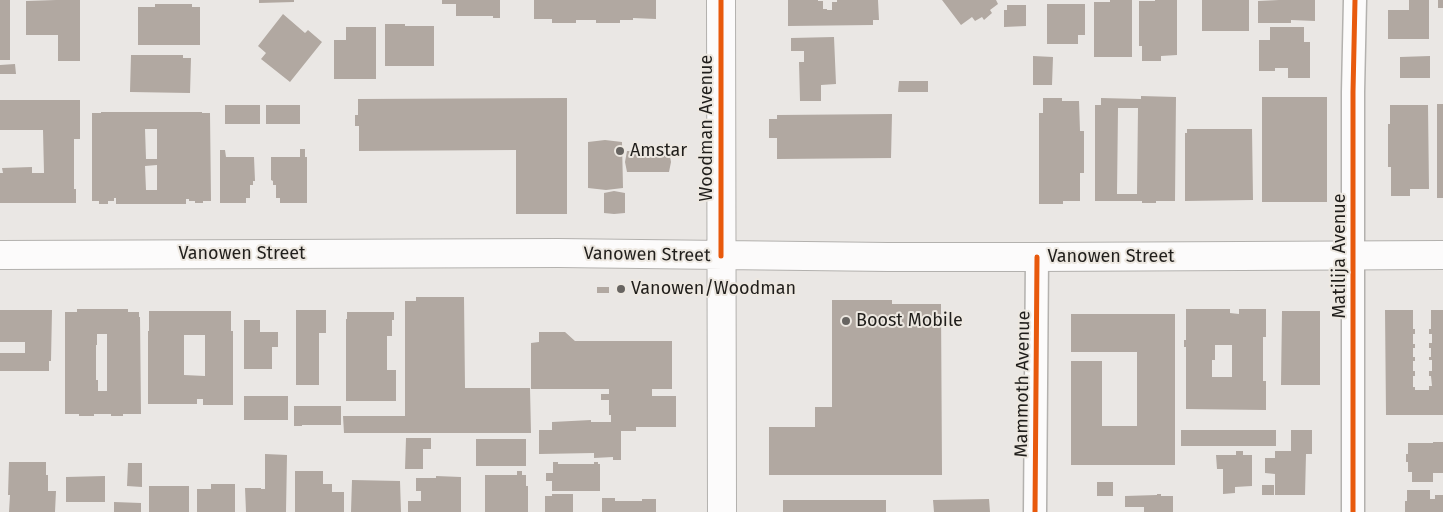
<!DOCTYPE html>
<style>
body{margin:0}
canvas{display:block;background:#eae7e4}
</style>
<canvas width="1443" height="512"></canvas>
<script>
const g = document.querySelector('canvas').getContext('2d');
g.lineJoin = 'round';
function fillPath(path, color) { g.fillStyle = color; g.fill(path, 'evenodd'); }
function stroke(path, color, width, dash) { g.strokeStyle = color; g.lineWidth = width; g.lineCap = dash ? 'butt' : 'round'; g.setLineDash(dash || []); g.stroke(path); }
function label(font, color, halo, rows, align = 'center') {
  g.font = font + ' "Fira Sans",sans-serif'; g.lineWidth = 4; g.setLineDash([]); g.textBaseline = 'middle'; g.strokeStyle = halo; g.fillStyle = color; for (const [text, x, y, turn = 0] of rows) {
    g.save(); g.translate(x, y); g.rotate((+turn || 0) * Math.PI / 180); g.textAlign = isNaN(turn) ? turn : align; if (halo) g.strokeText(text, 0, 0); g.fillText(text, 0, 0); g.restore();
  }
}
fillPath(new Path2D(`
 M0,0H10V60H0Z
 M56,0H80V61H58V35H26V1Z
 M259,0H294V2L259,3Z
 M442,0H500V18H493V16H456V4H442Z
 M534,0H656V19L633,18V20H620V23H596V20H576V23H552V19H534Z
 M788,0H818V1H823V9H827V10H832V2H837V0H878L879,20H873V25L788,26Z
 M942,0H996L998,4L990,10L992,13L984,20L982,17L975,21L972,17L961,25Z
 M1110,0H1132V57H1094V2H1110Z
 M1155,0H1177V55L1161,56V61H1142V46H1139V1H1155Z
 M1202,0H1249V31H1202Z
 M1279,0H1315V21L1291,20V23H1258V1Z
 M1409,0H1429V39H1388V10H1409Z
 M1438,0H1443V8H1438Z
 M155,4H192V7H200V45H138V7H155Z
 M1047,4H1085V35H1078V44H1047Z
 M1007,5H1026V26L1004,27V10H1007Z
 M283,14L305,33L308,30L322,42L290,82L261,59L266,53L258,46Z
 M385,24H405V26H434V66H385Z
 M346,27H376V79H334V40H346Z
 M1270,27H1304V42H1310V78H1288V68H1275V71H1259V40H1270Z
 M834,37L836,84L821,85V101H800L799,62H804V51H791V38Z
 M131,55H183V58H191L190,93L130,92Z
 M1033,56L1053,57L1052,85H1033Z
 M1430,56V78H1400V57Z
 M15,64L16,74H0V65Z
 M899,81H928V92H898Z
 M1141,96L1176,97L1175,201H1156V203H1142V201H1095V105H1101V98L1141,99ZM1118,108H1138L1137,194H1117Z
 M1262,97H1327V202H1262Z
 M567,98V214H516V150L359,151V126H355V115H358V99Z
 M1043,98H1062V101H1079L1080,131H1084V173H1080V201H1063V204H1039V113H1043Z
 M0,100H80V139H74V189H76V203H0V173H3L2,168L32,167V173H44L43,130H0Z
 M1437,104H1443V198H1437Z
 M225,105H260V124H225Z
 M266,105H300V124H266Z
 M1390,105H1428L1429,189H1410V196H1391V167H1388V124H1390Z
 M101,112H202V113H210L211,201H203V203H195V201H189V199H186V204H116V198H114V201H108V204H99V201H92V113H101ZM145,129H157V159H146ZM157,165V190H146L145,166Z
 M892,114L891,158L777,159V138H769V119H777V115Z
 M1187,129H1252L1253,200L1185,201V133H1187Z
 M605,140L622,142L623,188L606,190L588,188V142Z
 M300,149H305V157H307V203H280V198H276V185H273V181L271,180V157H300Z
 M220,150H225L226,157H254L255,181H253V185H250V198H246V203H220Z
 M627,151H669L671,162L669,172H627L625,162Z
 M614,191L625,193V213L614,214L604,213V193Z
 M597,287H609V293H597Z
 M416,297H464L465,388H530L531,433H344L343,416H405V301H416Z
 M832,300H892V304H941L942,475H769V427H815V407H832Z
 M77,309H128V312H139V317H140L141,414H123V416H111V414H94V416H79V414H65V312H77ZM97,334H107V391H98V380H96V345H97Z
 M1186,309H1230V313L1239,314V309H1266V337H1263V381H1266V410L1186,409V347H1184V340H1186ZM1215,345H1232V377H1212V360H1215Z
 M0,310H52L51,361H49V371H0V353H25V342H0Z
 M296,310H326V333H319V385H296Z
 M1385,310H1413V329H1415V334H1413V344H1415V348H1413V357H1415V361H1413V371H1415V376H1413V387H1415V390H1429V386H1432L1431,376H1429V371H1432V360H1429V357H1431V348H1429V343H1432V334H1429V329H1431V310H1443V415H1386Z
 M149,311H231V331H233V405H203V399H197V404H148V331H149ZM184,335H205V376L184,375Z
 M1282,311H1320V385H1281Z
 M347,312H394V320H392V336H387V370H396V401H346V319H347Z
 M1071,314H1175V465H1071V361H1102V426H1137V352H1071Z
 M244,320H260V332H278V347H272V369H244Z
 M539,332H565L575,341H672V389H652V396H676V427H636V431H621V460H613V457L594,458V453L539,454V430H552V422L591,420V422H611V415H609V400H601V394H609V389H531V343L539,342Z
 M244,396H288V420H244Z
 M294,406H341V425H302V426H294Z
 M1181,430H1276V446H1181Z
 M1291,430H1312V454H1306L1305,495H1275V474L1265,473V458H1275V451H1291Z
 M406,438H431V449H423V469H405Z
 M476,439H526V466H476Z
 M1433,442H1443V473H1433V482H1412V472H1408V462H1406V454H1408V443H1433Z
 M1236,451H1243V455H1252V486L1235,487V493L1223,494V469H1217L1216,455H1236Z
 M265,454L287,455L286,512H246L245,488H261V489H265Z
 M9,462H46V475H48V491H56L55,512H9L10,495H8Z
 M553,462H558V464H594V462H598V464H600V491H552V481H546V473H553Z
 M128,463H142V487L127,486Z
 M295,471H323V484H332V492H344V512H295Z
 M517,471H522V475H526V486H528V512H485V475H517Z
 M105,476V502H66V477Z
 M436,476L461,477V512H408V501H421V491H416V478H436Z
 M352,480L400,481L401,512H351Z
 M1097,482H1113V496H1097Z
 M211,484H235V512H197V489H211Z
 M1262,485H1274V495H1262Z
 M149,486H189V512H149Z
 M1407,490H1430V499H1435V495H1443V512H1405V501H1407Z
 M552,494H573V512H545V496H552Z
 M1157,494H1161V496H1173V512H1144V507H1125V496L1157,495Z
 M602,498H615V501H642V499H656V512H602Z
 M989,499L990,512H934L933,500Z
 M783,500H886V512H783Z
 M114,502L141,503V512H114Z`), '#b1a8a1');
const minor = new Path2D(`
 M1035,512L1037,257
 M1353,512V92L1355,0`);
const major = new Path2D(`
 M721,0L722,512
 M0,255L558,253L888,257H1037L1443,255`);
stroke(minor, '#b3b1ae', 25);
stroke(major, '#b3b1ae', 30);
stroke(minor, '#fcfbfb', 22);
stroke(major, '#fcfbfb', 28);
stroke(new Path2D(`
 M721,0V256
 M1035,512L1037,257
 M1353,512V92L1355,0`), '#e8590c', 5);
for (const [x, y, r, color] of [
 [620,151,5,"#676461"],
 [621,289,5,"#676461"],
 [846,321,5,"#676461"]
]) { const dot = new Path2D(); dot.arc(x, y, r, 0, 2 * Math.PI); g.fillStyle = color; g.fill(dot); stroke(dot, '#ede8e1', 2); }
label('18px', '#201e1b', '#ede8e1', [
 ["Woodman Avenue",707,128,-90],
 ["Vanowen Street",242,254],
 ["Vanowen Street",647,255,1],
 ["Matilija Avenue",1340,256,-90],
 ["Vanowen Street",1111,257],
 ["Mammoth Avenue",1023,384,-89]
]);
label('18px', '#201e1b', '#ede8e1', [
 ["Amstar",630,151],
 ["Vanowen/Woodman",631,289],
 ["Boost Mobile",856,321]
], 'left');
</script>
